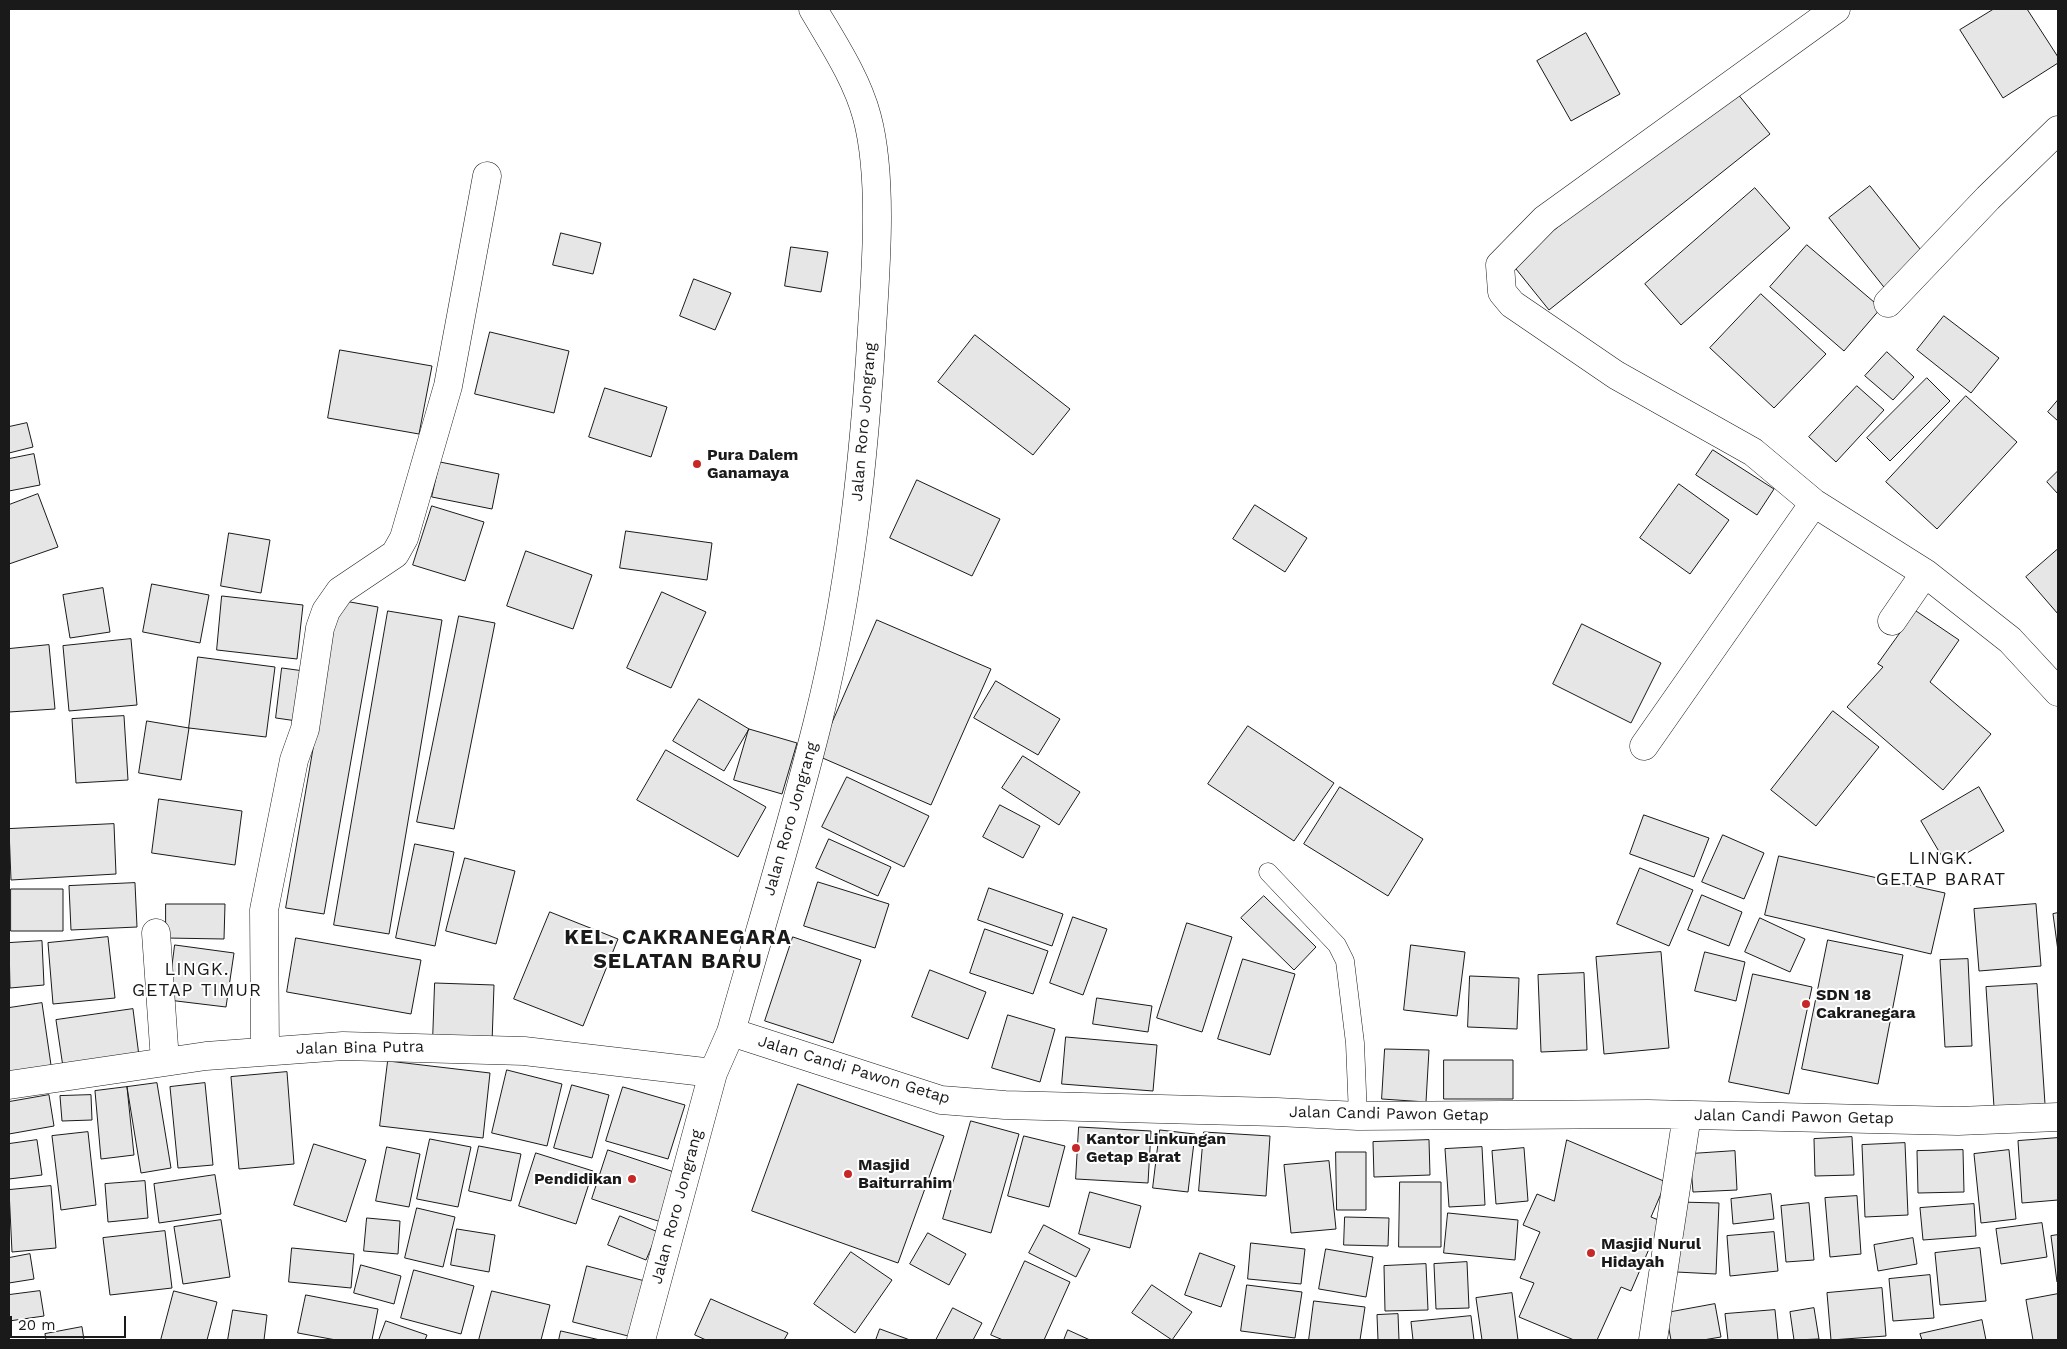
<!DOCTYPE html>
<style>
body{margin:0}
#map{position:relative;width:2067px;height:1349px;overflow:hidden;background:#fff;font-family:"Work Sans",sans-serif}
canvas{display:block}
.frame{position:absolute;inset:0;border:10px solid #1a1a1a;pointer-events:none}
.scale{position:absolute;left:10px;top:1316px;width:116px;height:22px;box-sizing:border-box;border:2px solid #1a1a1a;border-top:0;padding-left:6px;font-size:15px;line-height:18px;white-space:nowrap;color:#1a1a1a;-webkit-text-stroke:4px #fff;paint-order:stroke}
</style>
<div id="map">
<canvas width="2067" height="1349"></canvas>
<div class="frame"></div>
<div class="scale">20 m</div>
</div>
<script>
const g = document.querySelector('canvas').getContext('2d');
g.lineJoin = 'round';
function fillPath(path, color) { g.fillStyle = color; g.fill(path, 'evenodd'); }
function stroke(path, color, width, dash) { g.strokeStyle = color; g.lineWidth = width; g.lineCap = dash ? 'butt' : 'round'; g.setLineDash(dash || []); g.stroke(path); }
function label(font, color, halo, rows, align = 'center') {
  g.font = font + ' "Work Sans",sans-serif'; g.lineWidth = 4; g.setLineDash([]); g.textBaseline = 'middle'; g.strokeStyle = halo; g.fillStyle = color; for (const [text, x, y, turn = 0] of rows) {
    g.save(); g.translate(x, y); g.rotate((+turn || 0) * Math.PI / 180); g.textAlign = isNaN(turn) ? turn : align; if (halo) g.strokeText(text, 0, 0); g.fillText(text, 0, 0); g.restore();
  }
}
const building = new Path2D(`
 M1994,9H2027L2058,57V63L2003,98L1960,30Z
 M1586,33L1620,94L1571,121L1537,61Z
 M1733,88L1770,134L1549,310L1512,264Z
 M1870,186L1928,259L1887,291L1829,218Z
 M1755,188L1790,228L1681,325L1645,284Z
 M561,233L601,243L593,274L553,265Z
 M1807,245L1881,308L1844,351L1770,287Z
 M791,247L828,252L821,292L785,286Z
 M694,279L731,293L715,330L680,316Z
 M1761,294L1826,354L1774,408L1710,348Z
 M1944,316L1999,358L1971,393L1917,350Z
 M490,332L569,351L554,413L475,394Z
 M975,335L1070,409L1033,455L938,382Z
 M340,350L432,366L419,434L328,418Z
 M1887,352L1914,377L1893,400L1865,376Z
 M1927,378L1950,401L1890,461L1867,438Z
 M1857,386L1884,410L1836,462L1809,437Z
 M605,388L667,407L651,457L589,437Z
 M1966,396L2017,442L1937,529L1886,482Z
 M2058,400V421L2048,412Z
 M27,423L33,447L9,453V427Z
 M1713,450L1774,489L1757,515L1696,475Z
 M34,454L40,485L9,491V459Z
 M440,462L499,474L492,509L432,497Z
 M2058,471V494L2047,482Z
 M917,480L1000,519L972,576L890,538Z
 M1679,484L1729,520L1690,574L1640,538Z
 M38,494L58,547L9,564V505Z
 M1255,505L1307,538L1285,572L1233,539Z
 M432,506L484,522L465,581L413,565Z
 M626,531L712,543L707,580L620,568Z
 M229,533L270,540L261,593L221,586Z
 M2058,549V614L2026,577Z
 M526,551L592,575L573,629L507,606Z
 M152,584L209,595L200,643L143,632Z
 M103,588L110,632L70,638L63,595Z
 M662,592L706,612L671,688L627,668Z
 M222,596L303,605L297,659L217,650Z
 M339,600L378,607L324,914L286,908Z
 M388,611L442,620L389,934L334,925Z
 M1916,611L1959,640L1930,682L1991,734L1943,790L1847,707L1883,667L1878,664Z
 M459,616L495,623L454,829L417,822Z
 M877,620L991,669L931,805L818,756Z
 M1582,624L1661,663L1631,723L1553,684Z
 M131,639L137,705L69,711L63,646Z
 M49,645L55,709L9,712V649Z
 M198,657L275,667L266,737L189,728Z
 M282,668L304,671L297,721L276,718Z
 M996,681L1060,719L1038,755L974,718Z
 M699,699L749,729L724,771L673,741Z
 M1833,711L1879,747L1816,826L1771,790Z
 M124,716L128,780L76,783L72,719Z
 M147,721L189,728L181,780L139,773Z
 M1248,726L1334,783L1294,841L1208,784Z
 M749,729L797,743L782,794L734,780Z
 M666,750L766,807L738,857L637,800Z
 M1023,756L1080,792L1059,825L1002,788Z
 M847,777L929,816L904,867L822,827Z
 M1340,787L1423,839L1388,896L1304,844Z
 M1979,787L2004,831L1947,865L1921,821Z
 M159,799L242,811L235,865L152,853Z
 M1000,805L1040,826L1023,858L983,837Z
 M1644,815L1709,838L1694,877L1630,854Z
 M114,824L116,874L11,880L9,829Z
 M1723,835L1764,853L1744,899L1702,882Z
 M829,839L891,867L878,896L816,868Z
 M415,844L454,852L435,946L396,938Z
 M1779,856L1945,893L1931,954L1765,915Z
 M465,858L515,871L496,944L446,931Z
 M1640,868L1693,890L1669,946L1617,924Z
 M818,882L889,904L875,948L804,926Z
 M135,883L137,927L71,930L69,886Z
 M989,888L1063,914L1052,946L978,920Z
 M11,889H63V931H11Z
 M1702,895L1742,912L1729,946L1688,930Z
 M1264,896L1316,947L1294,970L1241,918Z
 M166,904H225L224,939L166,938Z
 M2036,904L2041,966L1979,971L1974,909Z
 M550,912L618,939L583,1026L514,999Z
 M2058,913V951L2053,914Z
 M1073,917L1107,929L1083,995L1050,983Z
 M1760,918L1805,939L1790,972L1745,952Z
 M1187,923L1232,937L1202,1032L1157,1018Z
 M985,929L1048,951L1033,994L970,973Z
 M108,937L115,998L53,1004L48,943Z
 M793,937L861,960L833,1043L765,1021Z
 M296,938L421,960L411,1014L287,992Z
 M1828,940L1903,955L1878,1084L1802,1069Z
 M42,941L44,985L10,988L9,943Z
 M175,945L234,953L226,1007L168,1000Z
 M1411,945L1465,952L1457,1016L1404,1010Z
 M1661,952L1669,1048L1604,1054L1596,957Z
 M1705,952L1745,962L1736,1001L1695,991Z
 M1243,959L1295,974L1270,1055L1218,1039Z
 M1968,959L1972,1046L1945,1047L1940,960Z
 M930,970L986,992L968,1039L912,1017Z
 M1584,973L1587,1050L1541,1052L1538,975Z
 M1753,974L1812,987L1789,1094L1729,1082Z
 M1470,976L1519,978L1517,1029L1468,1027Z
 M435,983L494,985L492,1043L433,1040Z
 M2037,984L2045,1104L1994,1107L1986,987Z
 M1097,998L1152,1006L1148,1032L1093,1024Z
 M42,1003L52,1072L9,1078V1008Z
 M133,1009L139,1056L63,1067L56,1020Z
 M1008,1015L1055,1029L1040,1082L992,1068Z
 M1066,1037L1157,1045L1153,1091L1062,1084Z
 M1385,1049L1429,1050L1426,1102L1382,1099Z
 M1444,1060H1513V1099H1444Z
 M388,1061L490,1073L483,1138L380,1126Z
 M507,1070L562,1084L547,1146L492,1133Z
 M287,1072L294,1164L239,1169L231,1077Z
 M157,1083L171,1168L141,1173L127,1087Z
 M205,1083L213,1165L178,1168L170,1087Z
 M798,1084L944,1136L898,1263L752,1211Z
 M572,1085L609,1095L592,1158L554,1148Z
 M127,1087L134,1155L101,1159L95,1091Z
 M623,1087L685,1105L668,1159L606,1141Z
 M49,1095L54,1126L9,1134V1102Z
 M91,1095L92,1120L62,1121L60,1096Z
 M971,1121L1019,1134L991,1233L943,1219Z
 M1079,1127L1151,1131L1148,1183L1076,1179Z
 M1160,1130L1195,1134L1188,1192L1153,1188Z
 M88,1132L96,1205L61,1210L52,1136Z
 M1204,1132L1270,1136L1266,1196L1199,1191Z
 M1024,1136L1065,1146L1049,1207L1008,1196Z
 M1852,1137L1854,1175L1815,1176L1814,1139Z
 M2058,1138V1200L2022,1203L2018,1141Z
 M430,1139L471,1147L458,1207L417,1199Z
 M37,1140L42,1175L9,1179V1144Z
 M1429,1140L1430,1175L1374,1177L1373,1142Z
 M1567,1140L1666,1182L1651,1217L1661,1221L1631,1291L1621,1287L1597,1340H1574L1519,1317L1534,1283L1520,1278L1540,1232L1523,1225L1537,1194L1554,1201Z
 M1905,1143L1908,1215L1865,1217L1862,1145Z
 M314,1144L366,1160L346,1222L294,1205Z
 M479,1146L521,1154L511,1201L469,1191Z
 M387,1147L420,1154L409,1207L376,1201Z
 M1482,1147L1485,1205L1449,1207L1445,1149Z
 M1524,1148L1528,1201L1496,1204L1492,1151Z
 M608,1150L680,1174L664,1223L592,1199Z
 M1963,1150L1964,1192L1918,1193L1917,1151Z
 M2009,1150L2016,1219L1981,1223L1974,1154Z
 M1735,1151L1737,1190L1693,1192L1690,1154Z
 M1336,1152H1366V1210H1337Z
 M536,1153L593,1171L576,1224L519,1206Z
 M1329,1161L1336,1229L1291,1233L1284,1165Z
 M215,1175L221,1214L159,1223L154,1184Z
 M145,1181L148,1218L108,1222L105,1184Z
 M1400,1182H1441V1247H1399Z
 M51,1186L56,1248L12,1252L9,1190Z
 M1090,1192L1141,1206L1130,1248L1079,1234Z
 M1771,1194L1774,1219L1733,1224L1731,1199Z
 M1857,1196L1861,1254L1830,1257L1825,1198Z
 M1679,1202L1719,1203L1716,1274L1676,1272Z
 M1809,1203L1814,1260L1786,1262L1781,1206Z
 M1974,1204L1976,1236L1923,1240L1920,1208Z
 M417,1208L455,1217L443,1267L405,1258Z
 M1448,1213L1518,1220L1515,1260L1444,1253Z
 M620,1216L658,1232L646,1260L608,1245Z
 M1345,1217L1389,1218L1388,1246L1344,1245Z
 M367,1218L400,1221L398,1254L364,1251Z
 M221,1220L230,1277L183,1284L174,1227Z
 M2042,1223L2047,1257L2001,1264L1996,1229Z
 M1044,1225L1090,1249L1076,1277L1029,1253Z
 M457,1229L495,1235L489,1272L451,1265Z
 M165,1231L172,1288L110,1295L103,1238Z
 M1774,1232L1778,1271L1730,1276L1727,1236Z
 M928,1233L966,1254L949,1285L910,1264Z
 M2058,1235V1282H2057L2051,1236Z
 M1913,1238L1917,1264L1878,1271L1874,1245Z
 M1251,1243L1305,1249L1301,1284L1248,1279Z
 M292,1248L354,1254L351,1288L289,1282Z
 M1980,1248L1986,1301L1940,1305L1935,1253Z
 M1326,1249L1373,1257L1366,1297L1319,1289Z
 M851,1252L892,1280L855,1333L814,1304Z
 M1200,1253L1235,1266L1221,1307L1185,1295Z
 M30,1254L34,1279L9,1283V1258Z
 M1025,1261L1070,1282L1044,1340H1003L991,1335Z
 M1467,1262L1469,1308L1436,1309L1434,1264Z
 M1426,1264L1428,1310L1385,1311L1384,1266Z
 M361,1265L401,1276L394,1304L354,1293Z
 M587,1266L645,1281L632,1337L573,1322Z
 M414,1270L474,1286L461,1334L401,1318Z
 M1930,1275L1934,1318L1893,1321L1889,1279Z
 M1152,1285L1192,1312L1172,1340L1132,1313Z
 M1247,1285L1302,1292L1295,1338L1241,1331Z
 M1882,1288L1886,1336L1831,1340L1827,1293Z
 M40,1291L44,1316L9,1321V1295Z
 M174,1291L217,1302L207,1340H161Z
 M492,1291L550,1305L541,1340H479Z
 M1512,1293L1518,1340H1482L1476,1298Z
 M2058,1294V1340H2033L2026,1300Z
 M306,1295L378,1309L372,1340H336L298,1333Z
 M711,1299L788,1333L784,1340H706L695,1335Z
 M1314,1301L1365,1307L1360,1340H1309Z
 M1715,1304L1721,1337L1703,1340H1671L1666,1313Z
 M953,1308L982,1323L973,1340H936Z
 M1814,1308L1819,1339L1794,1340L1790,1312Z
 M233,1310L267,1315L264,1340H228Z
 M1775,1310L1778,1340H1728L1725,1314Z
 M1398,1314L1399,1340H1378L1377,1315Z
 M1471,1316L1474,1340H1413L1411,1322Z
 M1982,1320L1986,1340H1922L1920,1334Z
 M386,1321L427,1335L425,1340H379Z
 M82,1327L84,1340H46L45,1334Z
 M880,1329L910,1340H876Z
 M1068,1330L1090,1340H1064Z
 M561,1331L600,1340H559Z`);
fillPath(building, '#e6e6e6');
stroke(building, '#1a1a1a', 1);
const lane = new Path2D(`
 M1268,872L1337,945L1345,961L1355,1043L1358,1116`);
const street = new Path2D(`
 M1836,9L1545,219L1500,265L1502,292L1512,304L1616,375L1753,452L1814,503L1925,573L2010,640L2058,692
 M1888,303L1988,198L2058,130
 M1892,621L1925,573
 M1644,746L1814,503
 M156,933L165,1061
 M731,1032L941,1100L1005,1105L1277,1112L1358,1116L1648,1114L1958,1121L2058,1117
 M265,1050L264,910L294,760L305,729L320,628L326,611L340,591L395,554L404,538L448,386L487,176
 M9,1085L206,1056L343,1046L524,1051L713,1073
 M641,1340L713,1073L731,1032C760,929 792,826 818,721C850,593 864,460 872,328C876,267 883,177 867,117C857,79 833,43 813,9
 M1653,1340L1687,1115`);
stroke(lane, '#1a1a1a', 19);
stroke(street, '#1a1a1a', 29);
stroke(lane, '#fff', 18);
stroke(street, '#fff', 28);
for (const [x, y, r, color] of [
 [697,464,5,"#c62828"],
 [1806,1004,5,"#c62828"],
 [1076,1148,5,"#c62828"],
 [848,1174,5,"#c62828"],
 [632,1179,5,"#c62828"],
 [1591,1253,5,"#c62828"]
]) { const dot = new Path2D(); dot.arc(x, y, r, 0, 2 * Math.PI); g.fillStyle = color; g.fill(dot); stroke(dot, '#fff', 2); }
label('16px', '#1a1a1a', '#fff', [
 ["Jalan Roro Jongrang",864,422,-85],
 ["Jalan Roro Jongrang",791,819,-74],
 ["Jalan Bina Putra",360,1048,-1],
 ["Jalan Candi Pawon Getap",854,1070,17],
 ["Jalan Candi Pawon Getap",1389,1114,1],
 ["Jalan Candi Pawon Getap",1794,1117,1],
 ["Jalan Roro Jongrang",677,1207,-75]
]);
label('bold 16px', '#1a1a1a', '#fff', [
 ["Pura Dalem",707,455],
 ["Ganamaya",707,473],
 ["SDN 18",1816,995],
 ["Cakranegara",1816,1013],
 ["Kantor Linkungan",1086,1139],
 ["Getap Barat",1086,1157],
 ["Masjid",858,1165],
 ["Baiturrahim",858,1183],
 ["Pendidikan",622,1179,"right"],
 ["Masjid Nurul",1601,1244],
 ["Hidayah",1601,1262]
], 'left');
g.letterSpacing = '1px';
label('18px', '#1a1a1a', '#fff', [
 ["LINGK.",1941,859],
 ["GETAP BARAT",1941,880],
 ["LINGK.",197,970],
 ["GETAP TIMUR",197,991]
]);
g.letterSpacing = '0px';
g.letterSpacing = '1px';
label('bold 21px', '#1a1a1a', '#fff', [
 ["KEL. CAKRANEGARA",678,938],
 ["SELATAN BARU",678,962]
]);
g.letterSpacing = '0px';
</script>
